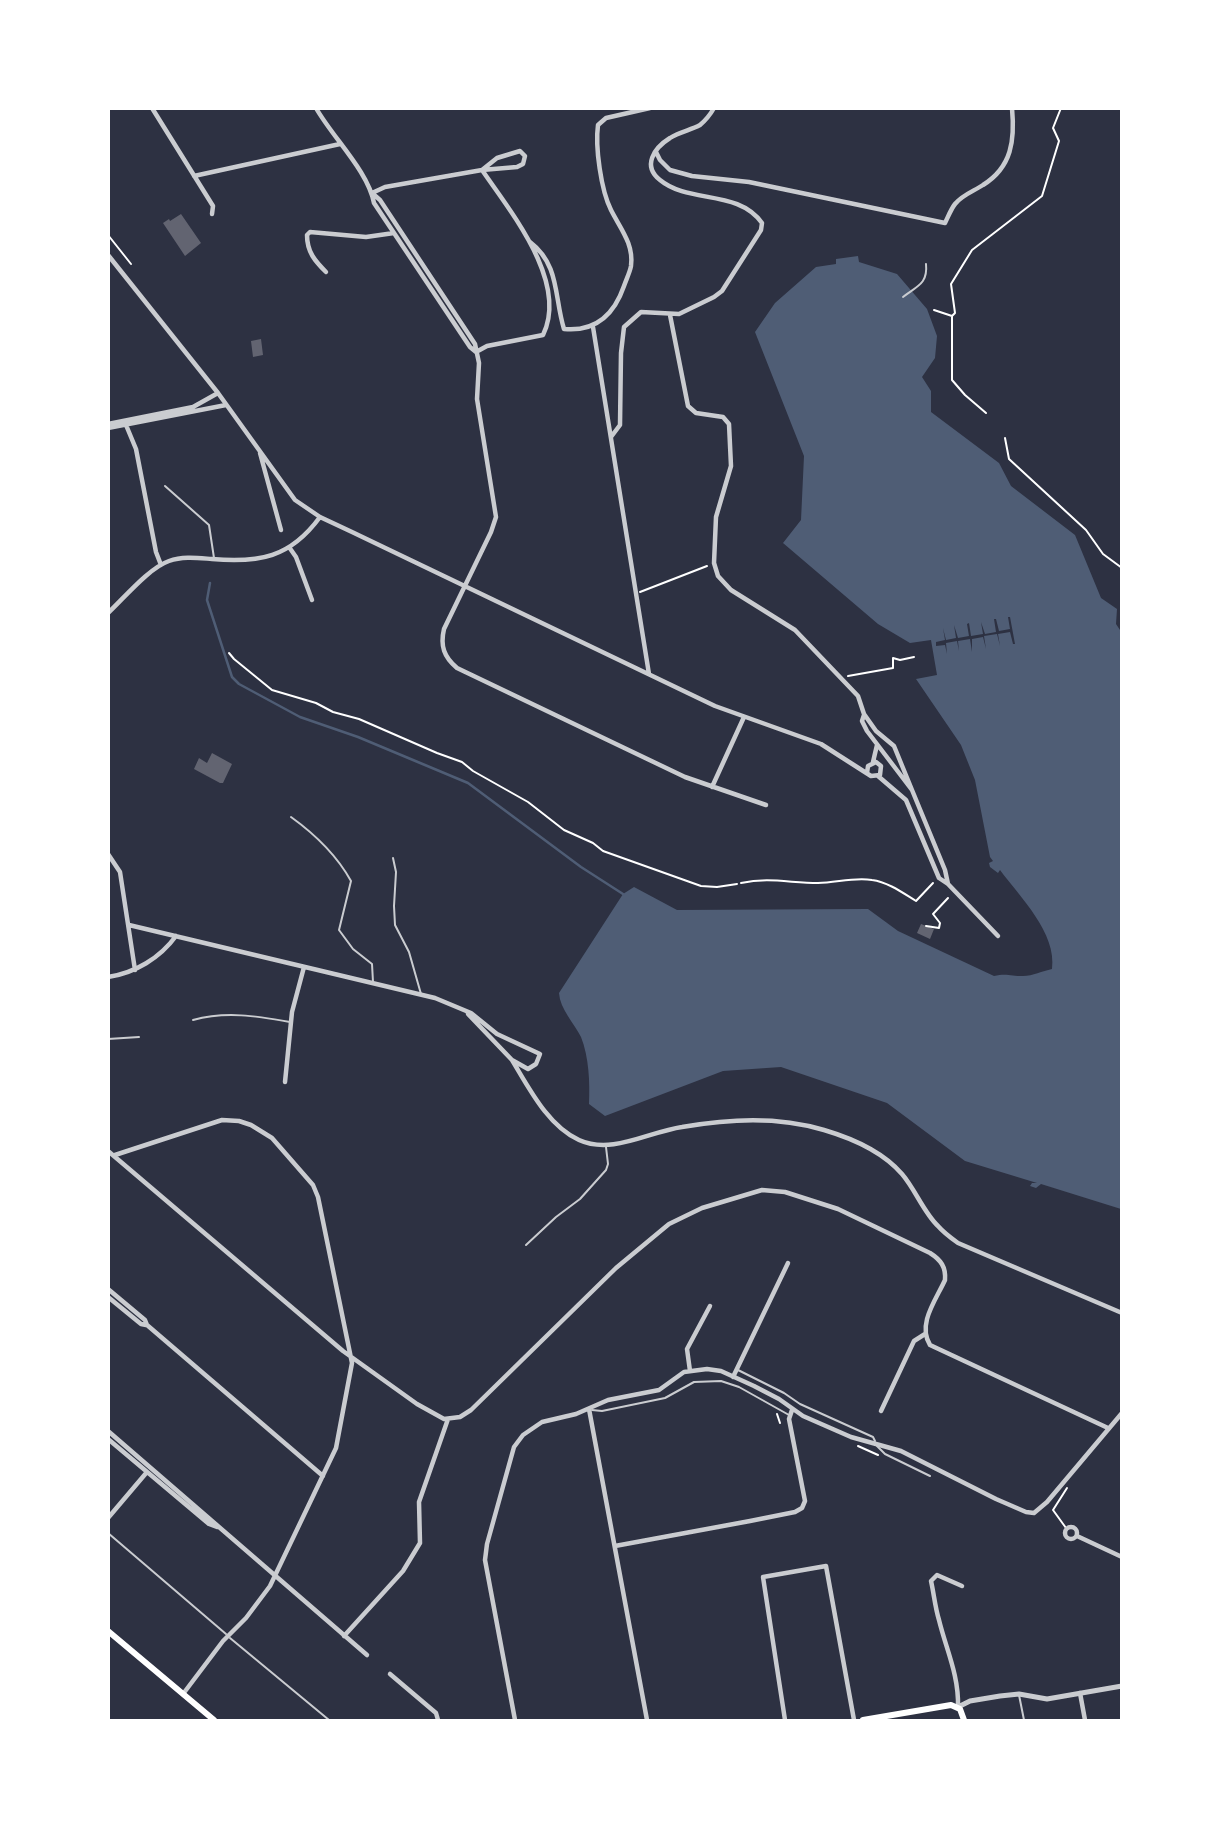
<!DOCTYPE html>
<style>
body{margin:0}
#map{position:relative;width:1230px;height:1829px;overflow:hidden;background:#2d3142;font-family:Karla,sans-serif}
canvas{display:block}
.frame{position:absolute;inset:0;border:110px solid #fff;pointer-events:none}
</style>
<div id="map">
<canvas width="1230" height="1829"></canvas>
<div class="frame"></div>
</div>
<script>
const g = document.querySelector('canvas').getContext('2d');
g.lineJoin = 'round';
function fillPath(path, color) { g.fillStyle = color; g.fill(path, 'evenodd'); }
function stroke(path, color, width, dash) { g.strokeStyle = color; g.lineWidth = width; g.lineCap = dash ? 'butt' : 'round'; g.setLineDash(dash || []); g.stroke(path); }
fillPath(new Path2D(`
 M858,256L859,262L897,274L927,309L937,336L935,358L922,377L931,391V412L999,463L1011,486L1075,535L1101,598L1117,609L1116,624L1122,633L1121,1209L1041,1184L1036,1188L1030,1186L1032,1183H1037L965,1161L887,1103L781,1067L723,1071L605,1116L589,1104C590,1083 589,1057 581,1037C574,1023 560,1009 559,993L623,894L634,887L677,910L868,909L898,931L994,976C1006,973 1011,976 1023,976C1033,976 1042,971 1052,969C1057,933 1020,897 1000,870L998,873L990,867L989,863L993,861L990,857L975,780L961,745L916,679L937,675L931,640L910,643L878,624L783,543L801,520L804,456L755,332L775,303L816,267L836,264V259Z`), '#4f5d75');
fillPath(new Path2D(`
 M1008,617H1010L1015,644H1013L1010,632L998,634L1000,646L997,634L984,636L986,649L983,637L972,639V652L970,639L958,641L959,651L957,641L946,643L947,654L945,645L936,646V642L945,640L943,628L946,640L956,638L954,625L958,638L969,636L967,624L969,623L971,636L983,634L981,622L985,634L996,632L994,619H996L999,631L1010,629Z`), '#2d3142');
stroke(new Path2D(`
 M210,583L207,600L232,677L239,684L300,717L358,737L468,783L581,867L623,894`), '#4f5d75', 2.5);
fillPath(new Path2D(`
 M181,214L201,243L185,256L163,223L169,219L170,221Z
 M261,339L263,355L253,357L251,341Z
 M212,753L232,764L223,783H220L194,769L199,758L207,763Z
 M921,924L934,929L930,939L917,933Z`), '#626471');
stroke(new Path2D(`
 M108,235L131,264
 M934,310L952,316
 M986,413L965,395L952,380V316L955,313L951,284L972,250L1042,196L1059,141L1053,128L1061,108
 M1005,438L1009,459L1086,530L1103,554L1122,568
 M640,592L707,566
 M229,653L234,659L272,690L316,703L333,712L359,719L437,753L462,762L473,771L528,802L564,830L593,843L603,851L701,886L717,887L737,884
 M848,676L893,668V658L900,660L914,657
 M741,883C768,877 791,883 818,883C836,883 853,877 872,880C888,882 903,893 916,901L933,883
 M926,926L939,928L940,923L933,914L948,898
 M777,1414L780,1423
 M858,1446L878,1455
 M1066,1528L1053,1510L1067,1488`), '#fff', 2);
stroke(new Path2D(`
 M903,297C917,286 928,284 926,264
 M165,486L209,525L214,558
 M291,817C316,835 336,854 351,881L339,930L353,949L372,964L373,982
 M393,858L396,872L394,906L395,925L409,952L421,994
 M193,1020C226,1011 256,1016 290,1022
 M108,1039L139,1037
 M526,1245L556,1217L580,1199L606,1170L608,1164L606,1147
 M738,1370L784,1393L800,1404L873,1437L875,1441
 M592,1410L602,1411L665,1398L694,1382L721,1381L739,1387L789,1415
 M877,1446L885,1454L930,1476
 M108,1533L226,1634
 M230,1638L329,1720
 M1019,1695L1024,1720`), '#caccd0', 2);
stroke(new Path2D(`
 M152,108L213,206L212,214
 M316,108C333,138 368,171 374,203L470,347L476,352
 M656,152L660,160L670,170L692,176L749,182L945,223C948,217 951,209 955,204C962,195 974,191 983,185C1012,167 1015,140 1012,108
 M194,176L340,144
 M372,193L380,200L475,344L479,363L477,399L496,517L491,532L444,629C440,646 444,657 457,668L685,777L766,805
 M372,193L385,187L482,170L517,167L523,164L525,156L520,151L497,158L482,170
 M530,242C560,265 554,297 564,329C596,332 614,315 624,286C626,280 630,272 631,266C634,244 620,228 611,210C601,190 595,147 598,125L606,118L650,108
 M108,255L218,393L295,500L320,517L352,532L715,706L821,744L871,776L880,775L881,766L876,762L868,766L867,773
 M326,272C315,261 307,252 307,235L310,232L366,237L394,233
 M670,315L688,406L696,413L723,417L729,424L731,466L716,517L714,563L718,576L731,590L795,630L858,696L864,714L876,731L894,746L912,790
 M593,327L649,674
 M476,352L487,346L543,335C569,282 510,211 482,170
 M108,424L193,407L218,393
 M126,425L136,449L156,552L161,565
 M108,428L226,405
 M611,437L620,425L621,353L624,327L641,312L679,314L714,297L722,291L761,230L762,223C738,189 689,204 660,180C642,166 654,148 670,138C679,132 691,130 700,125C706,120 710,115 714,108
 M260,453L281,530
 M289,547L296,557L312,600
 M108,613C125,597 149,568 169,561C183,556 198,558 212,559C259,563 290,558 320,517
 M864,715L862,721L867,731L912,790L945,870L948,884
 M873,762L877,745
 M878,776L906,800L939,878L948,884L998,936
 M712,787L744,717
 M108,854L120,872L135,970
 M129,925L435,998L471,1013L497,1034L540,1054L536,1064L528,1069L512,1060L468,1014
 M108,977C135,973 160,958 176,936
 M512,1060C529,1088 548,1126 579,1140C612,1155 648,1132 682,1127C729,1119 777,1116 824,1130C851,1138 883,1152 902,1174C915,1189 924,1213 938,1226C944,1233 951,1238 958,1243L1122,1313
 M285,1082L292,1012L304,967
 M108,1151L343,1351L417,1404L444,1419L460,1417L471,1410L616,1268L669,1224L702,1208L762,1190L785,1192L838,1209L930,1253C941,1260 946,1267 945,1280C936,1300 917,1324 930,1345L1108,1428
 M115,1155L222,1120L239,1121L251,1125L272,1138L313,1185L318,1197L352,1363L336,1448L270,1586L246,1618L223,1641L183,1694
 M108,1289L145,1320L147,1325L323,1476
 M108,1297L141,1324L146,1325
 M690,1371L687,1349L710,1306
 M733,1377L788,1263
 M589,1409L647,1720
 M881,1411L914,1341L925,1334
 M108,1431L367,1655
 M108,1439L209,1524L217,1527
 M108,1518L147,1472
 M1065 1533a6 6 0 1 1 12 0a6 6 0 1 1-12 0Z
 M1077,1536L1122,1557
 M615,1546L750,1521L795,1512L802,1508L805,1501L789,1419L792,1410
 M344,1636L403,1571L420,1543L419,1502L448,1419
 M390,1674L436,1713L438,1720
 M1080,1693L1085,1720
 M958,1707C959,1675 946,1649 939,1620C935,1607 934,1594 931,1581L937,1575L962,1586
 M515,1720L485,1560L487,1544L514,1447L523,1435L542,1422L576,1414L608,1400L659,1390L684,1372L707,1369L721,1371L754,1386L779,1399L803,1416L851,1437L901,1451L996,1499L1026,1512L1034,1513L1047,1502L1122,1413
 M785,1720L763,1577L826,1566L854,1720`), '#caccd0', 4.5);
stroke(new Path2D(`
 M958,1707L970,1701L1000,1696L1019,1694L1047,1699L1122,1686`), '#caccd0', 5);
stroke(new Path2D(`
 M108,1631L214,1720
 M863,1720L951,1705L960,1709L964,1720`), '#fff', 6);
</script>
